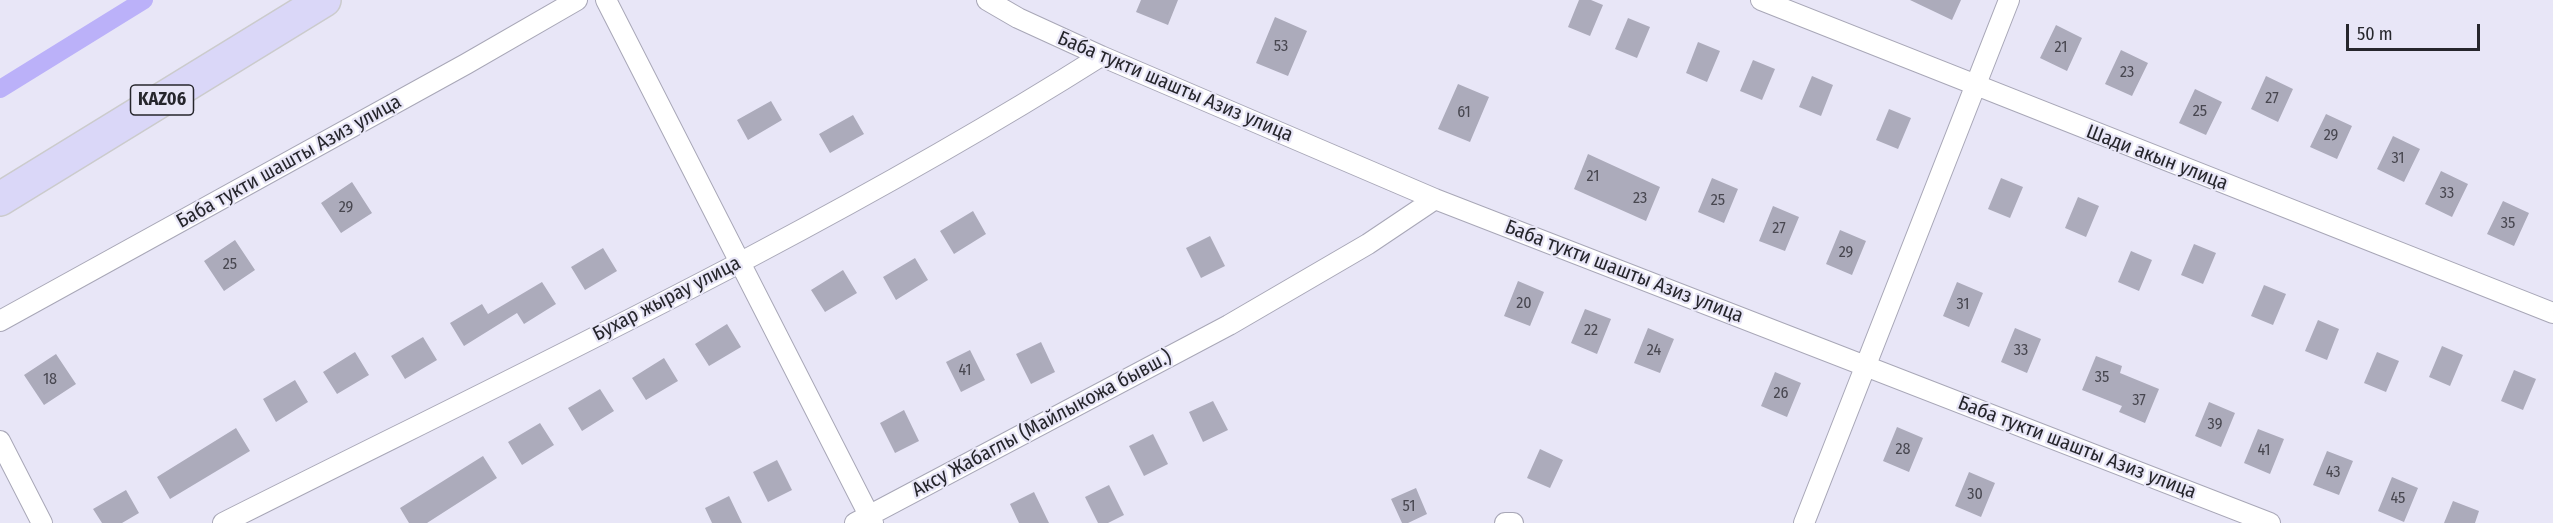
<!DOCTYPE html>
<meta charset="utf-8">
<style>
body{margin:0}
#map{position:relative;width:2553px;height:523px;overflow:hidden;background:#e8e6f7;font-family:"Fira Sans Condensed",sans-serif}
canvas{display:block}
.scale{position:absolute;left:2346px;top:24px;width:134px;height:27px;box-sizing:border-box;border:3px solid #26262c;border-top:0;padding-left:8px;font-size:18px;line-height:21px;white-space:nowrap;color:#26262c;-webkit-text-stroke:4px #e8e6f7;paint-order:stroke}
</style>
<div id="map">
<canvas width="2553" height="523"></canvas>
<div class="scale">50 m</div>
</div>
<script>
const g = document.querySelector('canvas').getContext('2d');
g.lineJoin = 'round';
function stroke(path, color, width, dash) { g.strokeStyle = color; g.lineWidth = width; g.lineCap = dash ? 'butt' : 'round'; g.setLineDash(dash || []); g.stroke(path); }
function fillPath(path, color) { g.fillStyle = color; g.fill(path, 'evenodd'); }
function label(font, color, halo, rows, align = 'center') {
  g.font = font + ' "Fira Sans Condensed",sans-serif'; g.lineWidth = 4.5; g.setLineDash([]); g.textBaseline = 'middle'; g.strokeStyle = halo; g.fillStyle = color; for (const [text, x, y, turn = 0] of rows) {
    g.save(); g.translate(x, y); g.rotate((+turn || 0) * Math.PI / 180); g.textAlign = isNaN(turn) ? turn : align; if (halo) g.strokeText(text, 0, 0); g.fillText(text, 0, 0); g.restore();
  }
}
stroke(new Path2D(`
 M0,89L144,0`), '#bbb1f9', 18);
fillPath(new Path2D(`
 M1141,0H1178L1168,25L1136,12Z
 M1579,0H1591L1603,5L1590,36L1568,27Z
 M1910,0H1961L1952,20Z
 M1275,17L1307,31L1288,76L1256,63Z
 M1628,18L1650,27L1637,58L1615,49Z
 M2056,25L2082,38L2067,71L2040,58Z
 M1698,42L1720,51L1707,82L1686,73Z
 M2121,50L2148,63L2132,96L2105,84Z
 M1753,60L1775,69L1762,100L1740,91Z
 M1812,76L1833,85L1821,116L1799,107Z
 M2266,76L2293,89L2278,122L2251,109Z
 M1458,84L1489,97L1470,142L1438,129Z
 M2195,89L2222,102L2206,135L2179,123Z
 M771,101L782,120L748,140L737,120Z
 M1889,109L1911,118L1898,149L1876,140Z
 M2326,114L2352,126L2337,159L2310,147Z
 M853,115L864,134L830,153L819,134Z
 M2393,136L2420,149L2404,182L2377,169Z
 M1588,154L1660,187L1646,221L1574,189Z
 M2441,171L2468,184L2452,217L2425,204Z
 M1712,178L1738,189L1724,223L1698,212Z
 M2001,178L2023,187L2010,218L1988,209Z
 M352,182L372,213L341,233L321,203Z
 M2078,197L2099,206L2086,237L2065,228Z
 M2503,201L2529,213L2514,246L2487,234Z
 M1773,206L1799,217L1785,251L1759,241Z
 M973,211L986,234L954,254L940,231Z
 M1840,230L1866,241L1852,275L1826,264Z
 M1210,236L1225,266L1201,278L1186,248Z
 M235,240L255,270L224,291L204,261Z
 M2194,244L2216,253L2203,284L2181,275Z
 M603,248L617,271L585,290L571,267Z
 M2131,251L2152,260L2139,291L2118,282Z
 M915,258L928,280L896,300L883,277Z
 M843,270L857,293L825,312L811,290Z
 M1518,281L1544,292L1530,326L1504,316Z
 M542,282L556,304L524,324L517,313L464,346L450,323L482,304L488,314Z
 M1957,282L1983,293L1969,327L1943,316Z
 M2264,285L2286,294L2273,325L2251,316Z
 M1585,309L1611,319L1597,354L1571,343Z
 M2318,320L2339,329L2327,360L2305,351Z
 M727,324L741,347L709,366L695,344Z
 M1648,328L1674,339L1660,373L1634,363Z
 M2015,328L2041,339L2027,373L2001,362Z
 M423,337L437,360L405,379L391,356Z
 M1041,342L1055,372L1031,384L1016,354Z
 M2442,346L2463,355L2450,386L2429,377Z
 M970,350L985,380L961,392L946,362Z
 M355,352L369,375L337,394L323,372Z
 M2377,352L2399,361L2386,392L2364,383Z
 M56,354L76,384L44,405L24,375Z
 M2096,356L2122,366L2120,373L2159,389L2145,423L2119,412L2122,406L2082,390Z
 M664,358L678,381L646,400L632,378Z
 M2514,370L2536,379L2523,410L2501,401Z
 M1775,372L1801,383L1787,417L1761,406Z
 M295,380L308,402L276,422L263,399Z
 M600,389L614,411L582,431L568,408Z
 M1213,401L1228,430L1203,442L1189,412Z
 M2209,402L2235,413L2221,447L2195,436Z
 M904,410L919,441L895,453L880,423Z
 M540,423L554,445L522,465L508,442Z
 M1897,427L1923,438L1909,472L1883,461Z
 M236,428L250,451L170,499L157,477Z
 M2258,429L2284,439L2270,474L2244,463Z
 M1153,434L1168,464L1144,476L1129,446Z
 M1540,449L1563,460L1550,488L1527,478Z
 M2327,451L2353,461L2339,495L2313,485Z
 M483,456L497,478L427,523H409L400,508Z
 M777,460L792,490L768,502L753,472Z
 M1969,472L1995,483L1981,517L1955,506Z
 M2392,477L2418,488L2404,522L2378,511Z
 M1109,485L1124,515L1108,523H1098L1085,497Z
 M1416,488L1427,514L1408,523H1402L1391,499Z
 M126,490L139,513L122,523H102L93,509Z
 M1034,492L1049,523H1019L1010,504Z
 M729,496L742,523H712L705,508Z
 M2453,501L2479,511L2475,523H2444Z`), '#acabbb');
const minor = new Path2D(`
 M606,0L873,523
 M987,0L1018,18L1101,56L1435,199L2270,523
 M1761,0L2553,313
 M0,321L466,64L577,0
 M0,441L42,523
 M223,523C519,374 821,233 1101,56
 M855,523L1229,325L1368,244L1435,199
 M1505,523H1513
 M1804,523L2009,0`);
const trunk = new Path2D(`
 M0,199L324,0`);
stroke(minor, '#a8a7b7', 22);
stroke(trunk, '#cbcbcc', 36);
stroke(minor, '#fff', 20);
stroke(trunk, '#dad7f8', 33);
label('16px', '#484750', null, [
 ["53",1281,47],
 ["21",2061,48],
 ["23",2127,73],
 ["27",2272,99],
 ["25",2200,112],
 ["61",1464,113],
 ["29",2331,136],
 ["31",2398,159],
 ["21",1593,177],
 ["33",2447,194],
 ["23",1640,199],
 ["25",1718,201],
 ["29",346,208],
 ["35",2508,224],
 ["27",1779,229],
 ["29",1846,253],
 ["25",230,265],
 ["20",1524,304],
 ["31",1963,305],
 ["22",1591,331],
 ["24",1654,351],
 ["33",2021,351],
 ["41",965,371],
 ["35",2102,378],
 ["18",50,380],
 ["26",1781,394],
 ["37",2139,401],
 ["39",2215,425],
 ["28",1903,450],
 ["41",2264,451],
 ["43",2333,473],
 ["30",1975,495],
 ["45",2398,499],
 ["51",1409,507]
]);
for (const [x, y, w] of [
 [162,100,63]
]) { const box = new Path2D(); box.roundRect(x - w / 2, y - 15, w, 30, 4.5); g.fillStyle = '#e8e6f7'; g.fill(box); stroke(box, '#26262c', 1.5); }
label('bold 18px', '#26262c', null, [
 ["KАZ06",162,100]
]);
label('20px', '#26262c', '#e8e6f7', [
 ["Баба тукти шашты Азиз улица",1175,87,23],
 ["Шади акын улица",2157,158,21],
 ["Баба тукти шашты Азиз улица",289,162,-29],
 ["Баба тукти шашты Азиз улица",1624,272,21],
 ["Бухар жырау улица",667,299,-27],
 ["Аксу Жабаглы (Майлыкожа бывш.)",1042,424,-28],
 ["Баба тукти шашты Азиз улица",2077,448,21]
]);
</script>
